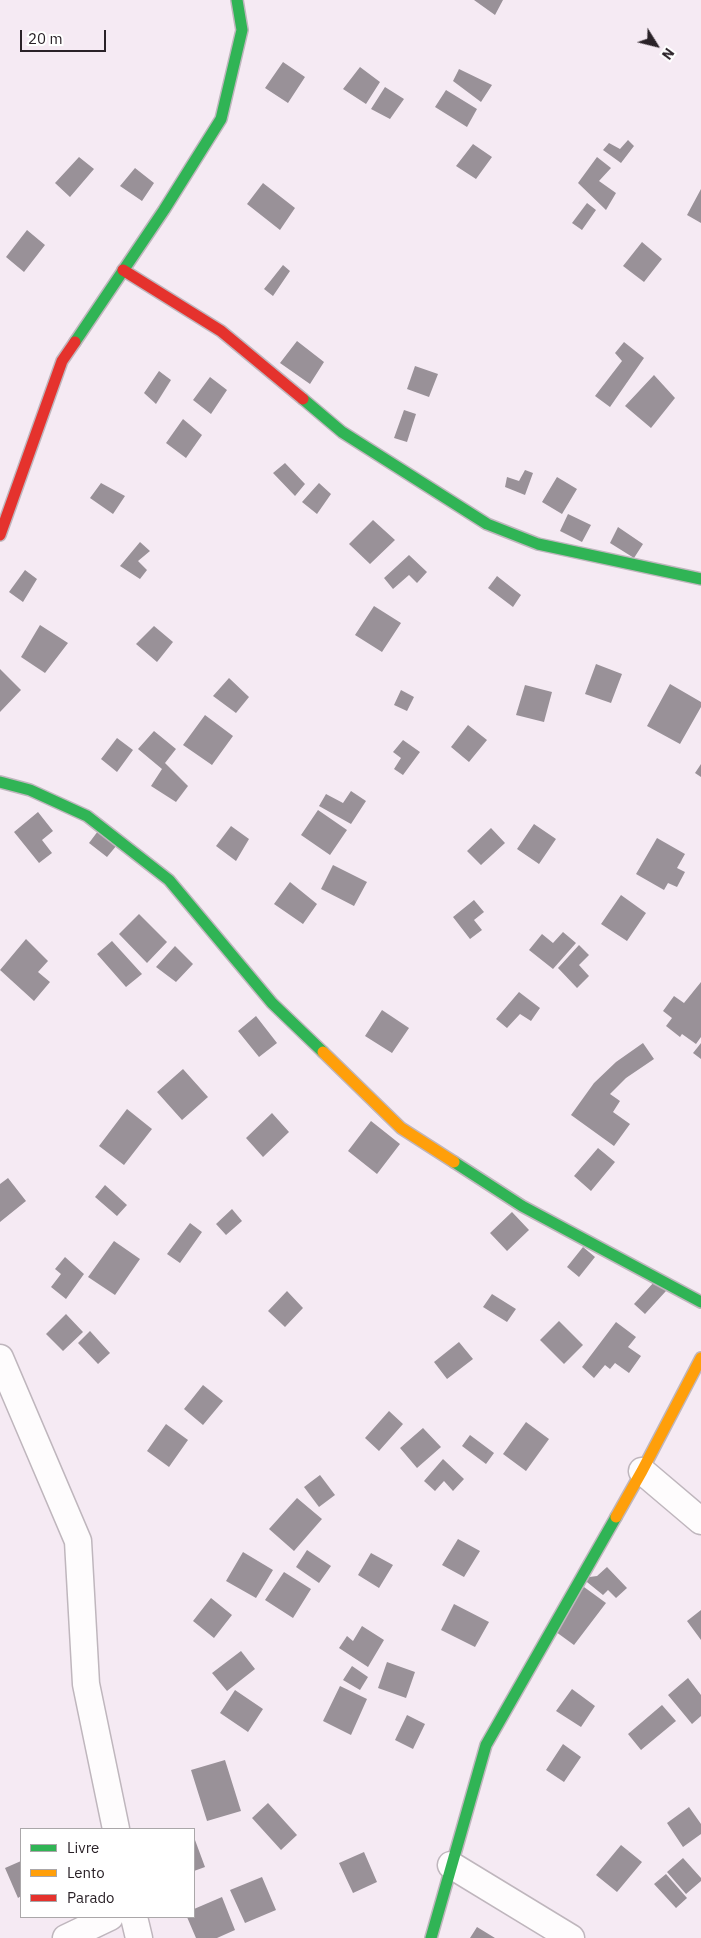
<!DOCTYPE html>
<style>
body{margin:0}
#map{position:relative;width:701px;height:1938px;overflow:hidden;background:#f5eaf3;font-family:"IBM Plex Sans",sans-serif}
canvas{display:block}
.legend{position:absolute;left:20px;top:1828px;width:175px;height:90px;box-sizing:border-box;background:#fff;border:1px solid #aaa7a9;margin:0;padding:6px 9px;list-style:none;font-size:15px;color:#2a2228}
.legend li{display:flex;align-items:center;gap:10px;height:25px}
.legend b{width:25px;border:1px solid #aaa7a9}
.north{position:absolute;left:631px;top:20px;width:50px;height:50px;-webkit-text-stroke:4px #fff;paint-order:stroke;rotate:126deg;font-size:14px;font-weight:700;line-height:20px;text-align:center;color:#2a2228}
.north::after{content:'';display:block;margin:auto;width:18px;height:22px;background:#2a2228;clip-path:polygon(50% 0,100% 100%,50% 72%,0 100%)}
.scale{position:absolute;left:20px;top:30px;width:86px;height:22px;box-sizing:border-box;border:2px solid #2a2228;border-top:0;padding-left:6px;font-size:15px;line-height:18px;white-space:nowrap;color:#2a2228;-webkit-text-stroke:4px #fff;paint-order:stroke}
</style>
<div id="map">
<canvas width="701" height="1938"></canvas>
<ul class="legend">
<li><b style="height:6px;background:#30b455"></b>Livre</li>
<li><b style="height:6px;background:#ff9f0a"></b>Lento</li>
<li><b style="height:6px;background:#e5322d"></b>Parado</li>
</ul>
<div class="north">N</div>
<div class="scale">20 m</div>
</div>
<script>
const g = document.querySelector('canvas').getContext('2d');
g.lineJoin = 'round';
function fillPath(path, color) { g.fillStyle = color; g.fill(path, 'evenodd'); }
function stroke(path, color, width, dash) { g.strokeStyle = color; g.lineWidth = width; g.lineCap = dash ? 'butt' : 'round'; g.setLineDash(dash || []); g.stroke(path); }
fillPath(new Path2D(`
 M474,0H503L495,15Z
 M283,62L305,77L288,103L265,88Z
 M360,67L380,82L366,104L343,89Z
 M459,69L492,85L481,102L453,81Z
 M385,87L404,99L390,119L371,109Z
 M446,90L477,109L467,127L435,107Z
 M628,140L634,146L621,163L603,150L609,143L620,149Z
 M473,144L492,157L476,179L456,166Z
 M79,157L94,169L70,197L55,183Z
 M597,157L611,168L599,181L616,193L606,210L578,183Z
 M135,168L154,183L142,201L120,186Z
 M263,183L295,208L280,230L247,204Z
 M701,189V223L687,215Z
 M587,203L596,210L582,230L572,223Z
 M27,230L45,245L24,272L6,257Z
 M642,242L662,259L644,282L623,266Z
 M283,265L290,271L273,296L264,289Z
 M297,341L324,362L310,384L280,363Z
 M624,342L644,358L610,407L595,396L622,361L615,353Z
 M415,366L438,374L429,397L407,389Z
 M159,371L171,380L156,404L144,393Z
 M654,375L675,398L651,428L625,406Z
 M210,377L227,390L211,414L193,400Z
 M404,410L416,414L407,442L394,438Z
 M183,419L202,435L186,458L166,443Z
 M285,463L305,484L295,496L273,473Z
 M525,470L533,473L525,495L505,487L507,477L519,481Z
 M557,477L577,489L562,514L542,502Z
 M101,483L125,496L113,514L90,498Z
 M319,483L331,494L317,514L302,502Z
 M568,514L591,525L582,542L560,531Z
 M373,520L395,540L370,564L349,544Z
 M618,527L643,544L634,558L610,543Z
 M140,542L150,551L138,561L147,570L140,579L120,566Z
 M409,555L427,572L417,583L409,575L393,589L384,578Z
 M25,570L37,579L23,602L9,592Z
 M497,576L521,595L513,607L488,588Z
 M374,606L401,623L382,652L355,635Z
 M40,625L68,643L45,673L21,657Z
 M154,626L173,642L157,662L136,644Z
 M596,664L622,674L611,703L585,694Z
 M0,669L21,690L0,712Z
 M229,678L249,697L236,713L213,696Z
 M670,684L701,702V707L680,744L647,726Z
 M525,685L552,692L544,722L516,715Z
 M401,690L414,697L407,711L394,705Z
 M205,715L233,736L212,765L183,745Z
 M468,725L487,740L469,762L451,747Z
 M154,731L176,749L165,763L188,786L176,802L151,786L162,769L138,749Z
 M117,738L133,750L117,772L101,759Z
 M403,740L420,752L403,775L394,769L401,758L393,752Z
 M701,764V777L695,773Z
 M351,791L366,801L351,824L319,806L326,794L343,803Z
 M318,810L347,830L330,855L301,835Z
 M38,812L53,831L42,840L52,853L39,863L14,832Z
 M534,824L556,839L539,864L517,849Z
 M231,826L249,839L236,861L216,846Z
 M491,828L505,843L481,865L467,851Z
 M98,831L117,845L107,857L89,843Z
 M657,838L685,854L677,868L685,872L677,887L668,883L664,890L636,874Z
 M333,865L367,882L354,906L321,889Z
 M290,882L317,904L303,924L274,904Z
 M621,895L646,913L627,941L601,924Z
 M474,900L484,912L474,920L482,930L470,939L453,917Z
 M139,914L167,942L147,963L119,934Z
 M563,932L576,943L553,969L529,950L542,934L553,943Z
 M26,939L48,961L38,972L50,982L34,1001L0,970Z
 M112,941L142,974L126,987L97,954Z
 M579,945L589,955L579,965L589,976L577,988L558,968Z
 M175,946L193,964L176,982L156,967Z
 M701,982V1037L696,1044L682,1034L680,1037L666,1026L672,1018L663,1011L674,996L684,1003Z
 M519,992L540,1008L531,1021L520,1014L507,1028L496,1019Z
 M382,1010L409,1028L392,1053L365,1036Z
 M256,1016L277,1043L259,1057L238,1031Z
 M643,1043L654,1059L626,1078L610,1094L620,1101L613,1112L630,1124L614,1146L571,1115L594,1083L616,1062Z
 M701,1043V1059L693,1053Z
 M183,1069L208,1097L182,1120L157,1092Z
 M127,1109L152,1129L124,1165L99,1146Z
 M272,1113L289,1132L263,1157L246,1138Z
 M371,1121L400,1144L377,1174L348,1151Z
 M598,1148L615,1162L591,1191L574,1176Z
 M8,1178L26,1201L0,1222V1184Z
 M105,1185L127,1205L117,1216L95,1197Z
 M232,1209L242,1221L226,1235L216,1224Z
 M512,1212L529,1230L507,1251L490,1233Z
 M190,1223L202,1232L180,1263L167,1254Z
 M114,1241L140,1259L115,1295L88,1277Z
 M583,1247L595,1257L579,1277L567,1267Z
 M65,1257L84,1274L66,1299L51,1287L61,1274L55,1269Z
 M655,1281L666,1291L645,1314L634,1304Z
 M287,1291L303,1308L285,1327L268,1311Z
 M492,1294L516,1309L507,1322L483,1307Z
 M66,1314L83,1332L63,1351L46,1334Z
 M559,1321L583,1345L564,1364L540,1340Z
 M616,1322L636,1337L628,1347L641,1356L629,1373L615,1363L610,1369L605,1365L594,1378L582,1367Z
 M90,1331L110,1353L98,1364L78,1343Z
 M459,1342L473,1359L447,1379L434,1362Z
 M203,1385L223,1401L203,1425L184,1409Z
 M389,1411L403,1424L379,1451L365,1438Z
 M526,1422L549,1439L526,1471L503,1454Z
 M166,1424L188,1440L169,1467L147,1451Z
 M423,1428L441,1447L417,1468L400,1448Z
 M470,1435L494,1453L486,1464L462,1446Z
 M443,1459L464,1479L453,1491L444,1481L435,1491L424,1481Z
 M320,1475L335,1495L319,1507L304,1487Z
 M297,1498L322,1519L294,1551L269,1529Z
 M458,1539L480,1551L464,1577L442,1565Z
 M307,1550L331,1566L319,1583L296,1567Z
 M243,1552L273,1570L256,1598L226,1581Z
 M371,1553L393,1565L379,1588L358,1575Z
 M607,1567L627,1588L616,1598L608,1590L603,1595L582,1578L597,1576Z
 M284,1572L311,1589L293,1618L265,1600Z
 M584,1587L606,1603L574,1645L552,1629Z
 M211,1598L232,1615L214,1638L193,1621Z
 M454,1604L489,1622L475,1647L441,1630Z
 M701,1610V1640L687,1621Z
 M362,1626L384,1640L368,1667L339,1648L347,1636L353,1641Z
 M241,1651L255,1669L227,1691L212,1673Z
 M387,1662L415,1672L406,1698L378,1688Z
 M352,1666L368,1677L360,1690L343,1680Z
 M688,1678L701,1695V1716L692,1724L668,1695Z
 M340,1686L367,1699L351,1735L323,1721Z
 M572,1689L595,1706L581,1727L556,1711Z
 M235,1690L263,1709L248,1732L220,1713Z
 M662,1705L676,1721L641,1750L628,1734Z
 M407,1715L425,1724L413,1749L395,1740Z
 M563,1744L581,1757L564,1782L546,1770Z
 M225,1760L241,1811L207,1821L191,1770Z
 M268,1803L297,1835L281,1850L252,1818Z
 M689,1807L701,1824V1834L683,1847L667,1823Z
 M194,1840H195L205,1867L194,1871Z
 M621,1845L642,1862L617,1892L596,1875Z
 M364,1852L377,1882L353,1893L339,1863Z
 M683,1858L701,1878V1881L686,1894L667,1872Z
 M21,1861V1896L18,1898L5,1868Z
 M666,1874L687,1898L676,1908L654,1884Z
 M262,1877L276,1910L245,1923L230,1890Z
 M222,1897L235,1930L217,1938H196L187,1917H194V1909Z
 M477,1927L495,1938H470Z`), '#999198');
const street = new Path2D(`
 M0,1358L78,1541L86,1684L116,1829
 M642,1471L701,1521
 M451,1865L571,1938
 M134,1917L139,1938
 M66,1938L110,1917`);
const fast = new Path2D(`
 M75,342L164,210L221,119L242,30L237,0
 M303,399L342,432L487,524L538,544L701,579
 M0,782L30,790L87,816L169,880L272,1003L323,1052
 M454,1162L522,1206L701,1302
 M431,1938L486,1745L616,1517`);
const slow = new Path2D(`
 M323,1052L401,1128L454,1162
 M616,1517L642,1471L701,1358`);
const jam = new Path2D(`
 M123,270L221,331L303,399
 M0,535L62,361L75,342`);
stroke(street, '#bfb6bd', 29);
stroke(fast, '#bfb6bd', 14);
stroke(slow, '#bfb6bd', 14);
stroke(jam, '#bfb6bd', 14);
stroke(street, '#fefcfd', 26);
stroke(fast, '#30b455', 11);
stroke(slow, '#ff9f0a', 11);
stroke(jam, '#e5322d', 11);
</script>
